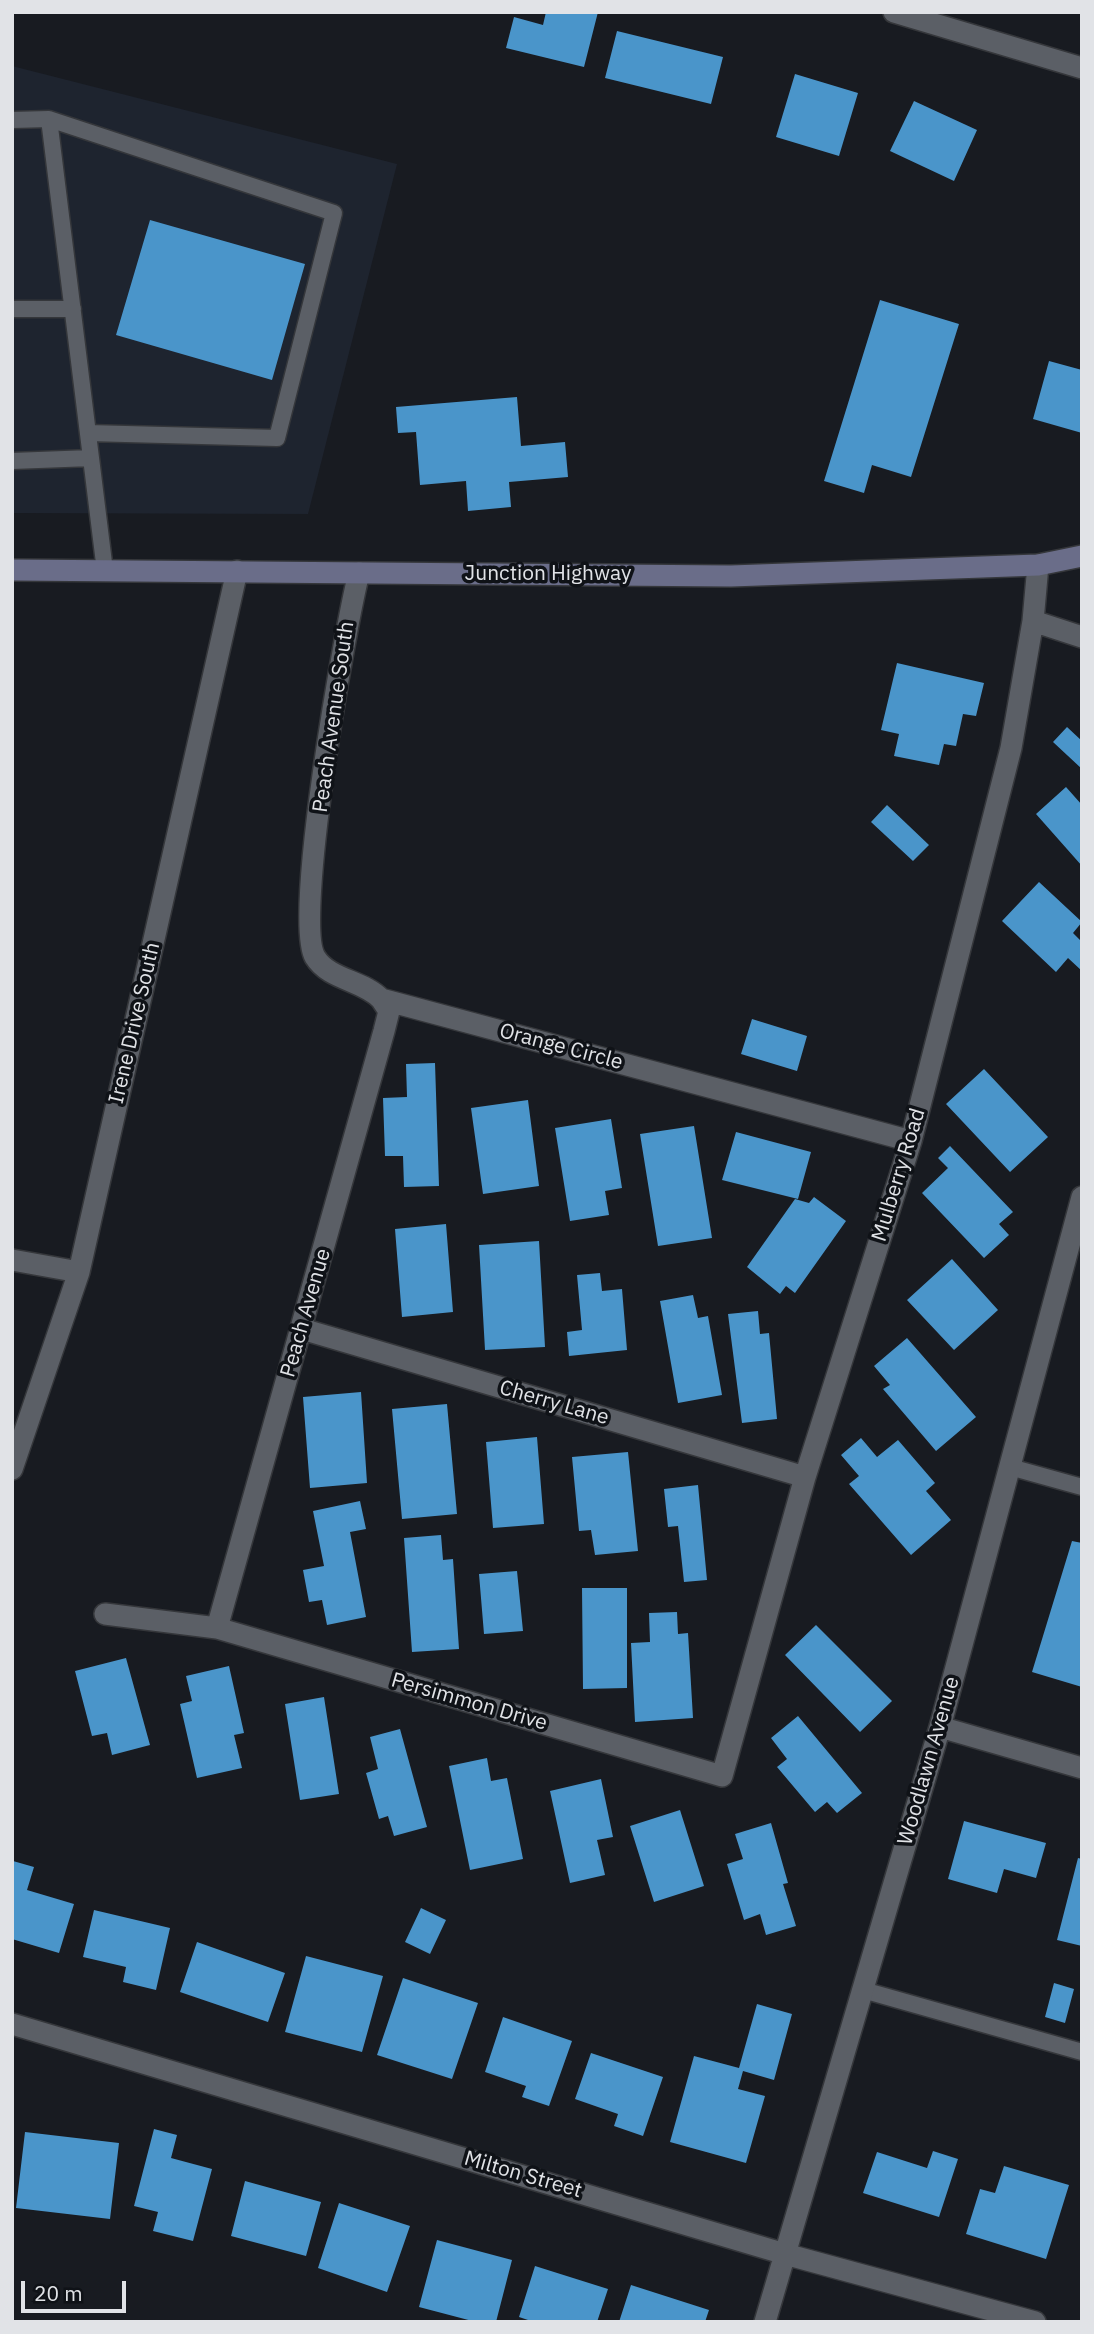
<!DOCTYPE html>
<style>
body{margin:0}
#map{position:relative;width:1094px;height:2334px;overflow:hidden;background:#181b21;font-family:"IBM Plex Sans",sans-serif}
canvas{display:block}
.frame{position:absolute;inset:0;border:14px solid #e1e3e7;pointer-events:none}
.scale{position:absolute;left:21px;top:2281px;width:105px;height:32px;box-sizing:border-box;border:4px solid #e1e3e7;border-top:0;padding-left:9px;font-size:21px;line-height:24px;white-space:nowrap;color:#e1e3e7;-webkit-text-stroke:5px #0f1217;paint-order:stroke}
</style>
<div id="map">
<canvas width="1094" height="2334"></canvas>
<div class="frame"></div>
<div class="scale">20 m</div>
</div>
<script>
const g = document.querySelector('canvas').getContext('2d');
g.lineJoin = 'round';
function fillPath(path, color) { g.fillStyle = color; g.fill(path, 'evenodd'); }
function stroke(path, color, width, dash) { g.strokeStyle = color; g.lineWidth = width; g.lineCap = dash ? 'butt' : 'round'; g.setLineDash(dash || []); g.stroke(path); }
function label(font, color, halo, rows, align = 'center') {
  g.font = font + ' "IBM Plex Sans",sans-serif'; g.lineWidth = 7; g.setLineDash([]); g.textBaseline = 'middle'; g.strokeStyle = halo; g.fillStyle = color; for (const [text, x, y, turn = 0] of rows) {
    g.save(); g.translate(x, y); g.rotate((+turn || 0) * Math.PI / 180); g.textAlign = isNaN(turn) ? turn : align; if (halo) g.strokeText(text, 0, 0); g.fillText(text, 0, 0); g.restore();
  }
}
fillPath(new Path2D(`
 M12,66L397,164L308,514L12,513Z`), '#1e242f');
fillPath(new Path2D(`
 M546,12H598L584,67L506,48L514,17L543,25Z
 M617,31L723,57L711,104L605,78Z
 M795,74L858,93L839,156L776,137Z
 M914,101L977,130L954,181L890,151Z
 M150,220L305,264L272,380L116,335Z
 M880,300L959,324L911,477L872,465L864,493L824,481Z
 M1049,361L1082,370V433L1033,419Z
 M517,397L521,446L565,442L568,477L509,482L511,507L468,511L466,481L420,485L416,432L398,433L396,407Z
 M897,663L984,683L976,716L963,714L956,746L944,744L939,765L894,756L899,734L881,730Z
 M1067,727L1082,741V769L1053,742Z
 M1066,787L1082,805V866L1036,814Z
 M887,805L929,845L913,861L871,822Z
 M1039,882L1082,922L1073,933L1082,942V971L1068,958L1056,972L1002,921Z
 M752,1019L807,1036L797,1071L741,1054Z
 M435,1063L439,1186L404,1187L403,1156H385L383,1098L407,1097L406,1064Z
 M984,1069L1048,1137L1010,1172L946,1104Z
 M528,1100L539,1186L483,1194L471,1108Z
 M611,1119L622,1188L605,1191L609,1215L570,1221L555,1128Z
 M694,1126L712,1238L658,1246L640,1134Z
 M736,1132L811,1152L798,1199L722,1180Z
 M950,1146L1013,1212L999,1224L1009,1235L984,1258L922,1193L948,1168L938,1158Z
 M814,1197L846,1221L795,1293L786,1286L780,1294L747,1267L795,1199L809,1203Z
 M446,1224L453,1312L402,1317L395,1229Z
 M539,1241L545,1347L485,1350L479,1245Z
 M952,1259L998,1310L954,1350L907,1300Z
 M600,1273L602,1291L622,1289L627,1350L569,1356L567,1332L582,1330L577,1275Z
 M693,1295L698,1318L708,1316L722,1395L678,1403L660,1301Z
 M758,1311L760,1334L769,1333L777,1419L742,1423L728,1314Z
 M907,1338L976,1417L936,1451L883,1389L890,1385L874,1366Z
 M361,1392L367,1483L310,1488L303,1397Z
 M447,1404L457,1514L402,1519L392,1409Z
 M537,1437L544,1524L493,1528L486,1442Z
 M861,1438L877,1457L898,1440L935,1483L926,1491L951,1520L911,1555L849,1484L859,1476L841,1455Z
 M628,1452L638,1551L595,1555L591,1530L579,1531L572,1457Z
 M698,1485L707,1580L684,1582L678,1526L668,1527L664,1489Z
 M360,1501L366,1529L350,1532L366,1617L327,1625L322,1600L309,1602L303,1570L324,1566L313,1511Z
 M441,1535L443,1560L453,1559L459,1649L412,1652L404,1538Z
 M1072,1541L1082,1543V1687L1032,1672Z
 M517,1571L523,1631L484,1634L479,1574Z
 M582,1588H627V1688L583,1689Z
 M677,1612L678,1634L688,1633L693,1718L635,1722L631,1643L650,1642L649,1613Z
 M816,1625L892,1701L860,1732L785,1655Z
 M126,1658L150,1745L112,1755L107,1733L92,1736L75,1671Z
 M229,1666L244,1733L234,1735L242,1768L197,1778L180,1704L192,1701L186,1676Z
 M324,1697L339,1794L300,1800L285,1704Z
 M798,1716L862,1793L837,1813L827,1802L815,1812L777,1767L787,1759L771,1738Z
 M400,1729L427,1827L394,1836L388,1816L379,1819L366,1773L378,1769L370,1737Z
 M487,1758L491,1781L507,1778L523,1859L470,1870L449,1766Z
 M601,1779L613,1837L597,1840L605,1875L570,1883L550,1791Z
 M680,1810L704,1886L654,1902L630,1826Z
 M964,1821L1046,1843L1036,1878L1004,1869L997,1893L948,1879Z
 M771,1823L788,1883L783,1884L796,1926L766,1935L760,1914L744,1920L727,1864L743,1859L735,1834Z
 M1078,1858L1082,1859V1946L1057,1940Z
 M13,1861L34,1867L27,1890L74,1904L59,1953L12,1939Z
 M421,1908L446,1920L430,1954L405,1942Z
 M94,1910L170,1928L156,1990L123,1982L126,1967L83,1957Z
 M197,1942L285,1973L268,2022L180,1992Z
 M306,1956L383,1976L362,2052L285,2032Z
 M403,1978L478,2003L452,2079L377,2055Z
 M1054,1983L1074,1989L1065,2023L1045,2017Z
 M757,2004L792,2014L774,2080L743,2071L738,2089L765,2096L746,2163L670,2142L694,2056L739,2068Z
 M503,2017L572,2041L549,2106L522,2097L526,2086L485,2072Z
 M591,2053L663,2077L643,2136L614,2126L618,2114L575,2099Z
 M154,2129L177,2135L171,2158L212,2169L193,2241L153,2231L158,2212L134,2206Z
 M25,2132L119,2143L110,2219L16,2208Z
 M933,2151L958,2159L939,2217L863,2193L877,2152L927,2168Z
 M1004,2166L1069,2185L1046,2259L966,2234L980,2189L995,2193Z
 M245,2181L321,2202L306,2256L231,2236Z
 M339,2203L410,2226L387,2292L318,2268Z
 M437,2240L512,2260L496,2322H476L419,2307Z
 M535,2266L608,2289L597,2322H534L519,2317Z
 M631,2285L709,2310L705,2322H619Z`), '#4a95ca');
const lane = new Path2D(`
 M49,119L334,213L277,438L88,433
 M12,120L49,119L105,571
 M12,309H73
 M12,461L91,458
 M1010,1467L1082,1487
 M863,1990L1082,2052`);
const street = new Path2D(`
 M894,12L1082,68
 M359,573C345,628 293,920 315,957C329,980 363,980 381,999L911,1141
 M1033,621L1082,637
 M12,1260L79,1272
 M302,1329L805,1477
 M12,1469L79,1272L237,571
 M105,1614L217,1628L722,1776L805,1477L911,1141L1011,748L1033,621L1038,565
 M217,1628L384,1031L389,1011L381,999
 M940,1727L1082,1768
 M12,2024L785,2254L1035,2322
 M765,2322L940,1727L1082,1197`);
const secondary = new Path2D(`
 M12,570L731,576L1038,565L1082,556`);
stroke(lane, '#35373b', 19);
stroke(street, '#35373b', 24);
stroke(secondary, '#35373b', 24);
stroke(lane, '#5b5f66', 16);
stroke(street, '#5b5f66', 21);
stroke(secondary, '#6a6d89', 21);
label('21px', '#e1e3e7', '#0f1217', [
 ["Junction Highway",548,574],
 ["Peach Avenue South",334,717,-82],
 ["Irene Drive South",135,1023,-77],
 ["Orange Circle",561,1047,15],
 ["Mulberry Road",899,1175,-73],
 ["Peach Avenue",306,1313,-74],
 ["Cherry Lane",554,1403,16],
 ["Persimmon Drive",469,1702,16],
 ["Woodlawn Avenue",929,1761,-74],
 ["Milton Street",523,2175,16]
]);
</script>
